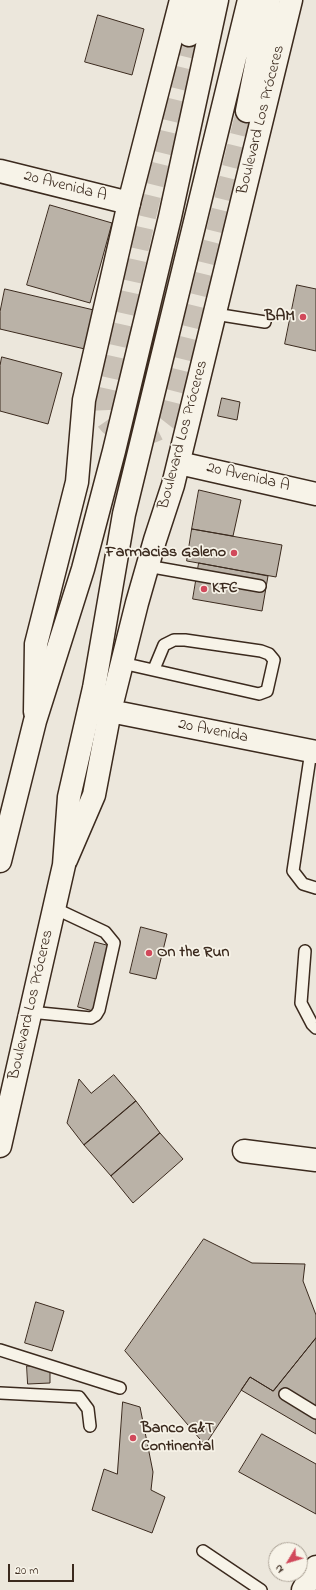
<!DOCTYPE html>
<meta charset="utf-8">
<style>
body{margin:0}
#map{position:relative;width:316px;height:1590px;overflow:hidden;background:#ece7dc;font-family:"Indie Flower",sans-serif}
canvas{display:block}
.north{position:absolute;left:268px;top:1542px;width:40px;height:40px;box-sizing:border-box;background:#f7f3e8;border:1px solid #aca397;border-radius:50%;rotate:232deg;font-size:11px;font-weight:700;line-height:16px;text-align:center;color:#3b2a1e}
.north::after{content:'';display:block;margin:auto;width:14px;height:18px;background:#d1495b;clip-path:polygon(50% 0,100% 100%,50% 72%,0 100%)}
.scale{position:absolute;left:8px;top:1564px;width:66px;height:18px;box-sizing:border-box;border:2px solid #3b2a1e;border-top:0;padding-left:5px;font-size:12px;line-height:14px;white-space:nowrap;color:#3b2a1e;-webkit-text-stroke:3px #f7f3e8;paint-order:stroke}
</style>
<div id="map">
<canvas width="316" height="1590"></canvas>
<div class="north">N</div>
<div class="scale">20 m</div>
</div>
<script>
const g = document.querySelector('canvas').getContext('2d');
g.lineJoin = 'round';
function fillPath(path, color) { g.fillStyle = color; g.fill(path, 'evenodd'); }
function stroke(path, color, width, dash) { g.strokeStyle = color; g.lineWidth = width; g.lineCap = dash ? 'butt' : 'round'; g.setLineDash(dash || []); g.stroke(path); }
function label(font, color, halo, rows, align = 'center') {
  g.font = font + ' "Indie Flower",sans-serif'; g.lineWidth = 3.5; g.setLineDash([]); g.textBaseline = 'middle'; g.strokeStyle = halo; g.fillStyle = color; for (const [text, x, y, turn = 0] of rows) {
    g.save(); g.translate(x, y); g.rotate((+turn || 0) * Math.PI / 180); g.textAlign = isNaN(turn) ? turn : align; if (halo) g.strokeText(text, 0, 0); g.fillText(text, 0, 0); g.restore();
  }
}
const building = new Path2D(`
 M98,15L144,29L132,75L85,62Z
 M50,205L112,223L90,303L27,285Z
 M297,285L316,289V351L285,344Z
 M5,289L98,311L89,350L0,329V312Z
 M2,357L62,373L48,424L0,411V366Z
 M222,398L240,402L237,420L218,416Z
 M199,490L241,500L233,536L192,529Z
 M192,529L282,545L276,577L187,561Z
 M199,563L268,576L262,611L193,599Z
 M141,927L167,934L156,979L130,973Z
 M95,942L114,947L97,1012L78,1007Z
 M114,1075L136,1101L84,1145L67,1123L79,1079L91,1093Z
 M136,1101L160,1133L111,1176L84,1145Z
 M160,1133L183,1159L133,1203L111,1176Z
 M204,1239L252,1263L305,1264L303,1281L316,1315V1338L273,1391L250,1377L205,1445L125,1351Z
 M36,1302L64,1311L52,1351L25,1343Z
 M316,1338V1434L241,1390L250,1377L273,1391Z
 M27,1366H50V1383L28,1384Z
 M123,1402L140,1407L153,1472L151,1490L165,1497L152,1533L92,1510L104,1469L117,1474Z
 M262,1434L316,1464V1514L239,1472Z`);
fillPath(building, '#bab2a7');
stroke(building, '#3b2a1e', 1);
stroke(new Path2D(`
 M189,35L143,225L105,396C104,402 102,411 105,417C113,436 151,439 164,425C169,420 172,412 174,406L247,111`), '#c9c1b6', 22, [22, 11]);
const lane = new Path2D(`
 M215,314L265,322
 M147,566L260,586
 M122,663L259,694L267,691L274,660L269,654L261,651L185,640H174L164,645L154,669
 M311,751L293,871L303,884L316,888
 M305,951L301,1003L312,1024L316,1028
 M30,1012L91,1018L96,1015L99,1010L114,943L105,932L54,908
 M0,1350L120,1388
 M0,1393L79,1397L88,1409L90,1426
 M285,1394L316,1413
 M203,1551L261,1590`);
const street = new Path2D(`
 M0,171L129,203
 M179,463L316,494
 M244,1151L316,1160`);
const secondary = new Path2D(`
 M110,711L316,752
 M35,712L36,644L77,482L84,400L129,203L181,0
 M66,860L94,795L110,711L137,603L155,540L173,485L291,0
 M303,1590L316,1567`);
const highway = new Path2D(`
 M189,35L199,0
 M247,111L269,0
 M0,861L35,721L83,569L114,451L170,217L217,0
 M0,1146L64,865L69,797L94,688L124,514L249,0`);
stroke(lane, '#3b2a1e', 14);
stroke(street, '#3b2a1e', 25);
stroke(secondary, '#3b2a1e', 25);
stroke(highway, '#3b2a1e', 25);
stroke(lane, '#f7f3e8', 11);
stroke(street, '#f7f3e8', 22);
stroke(secondary, '#f7f3e8', 22);
stroke(highway, '#f7f3e8', 22);
for (const [x, y, r, color] of [
 [303,317,4,"#d1495b"],
 [234,553,4,"#d1495b"],
 [204,589,4,"#d1495b"],
 [149,953,4,"#d1495b"],
 [133,1438,4,"#d1495b"]
]) { const dot = new Path2D(); dot.arc(x, y, r, 0, 2 * Math.PI); g.fillStyle = color; g.fill(dot); stroke(dot, '#f7f3e8', 1.5); }
label('16px', '#3b2a1e', '#f7f3e8', [
 ["Boulevard Los Próceres",262,120,-76],
 ["20 Avenida A",65,187,14],
 ["Boulevard Los Próceres",184,435,-75],
 ["20 Avenida A",248,478,13],
 ["20 Avenida",213,732,11],
 ["Boulevard Los Próceres",32,1005,-77]
]);
label('bold 16px', '#3b2a1e', '#f7f3e8', [
 ["BAM",295,317,"right"],
 ["Farmacias Galeno",226,553,"right"],
 ["KFC",212,589],
 ["On the Run",157,953],
 ["Banco G&T",141,1429],
 ["Continental",141,1447]
], 'left');
</script>
